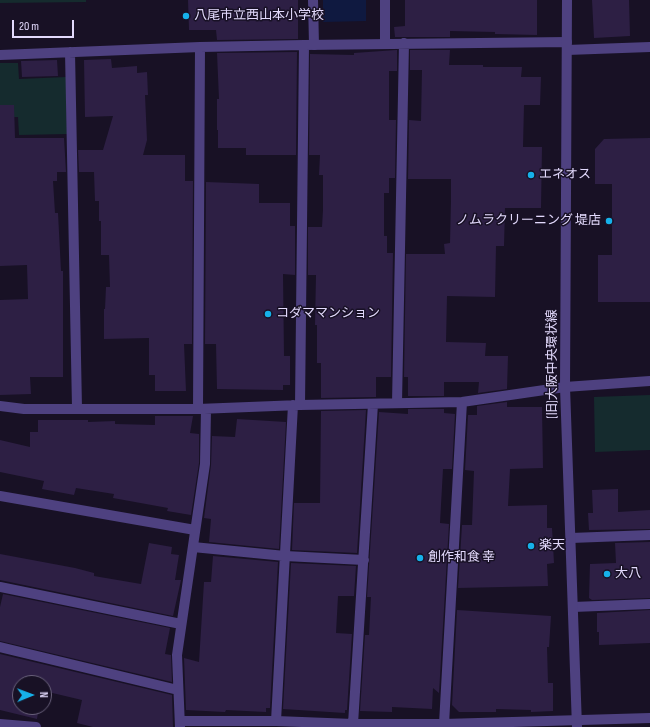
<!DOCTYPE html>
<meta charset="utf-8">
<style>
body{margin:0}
#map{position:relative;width:650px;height:727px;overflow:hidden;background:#181125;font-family:"Sofia Sans Condensed",sans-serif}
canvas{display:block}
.north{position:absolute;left:12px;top:675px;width:40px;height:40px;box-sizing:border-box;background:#181125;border:1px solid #69617b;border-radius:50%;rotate:89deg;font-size:11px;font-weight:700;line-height:16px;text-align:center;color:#e2d9fc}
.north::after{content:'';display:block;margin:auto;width:14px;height:18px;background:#16b1ea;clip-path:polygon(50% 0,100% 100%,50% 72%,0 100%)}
.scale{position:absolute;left:12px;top:20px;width:62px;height:18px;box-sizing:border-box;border:2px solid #e2d9fc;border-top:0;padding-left:5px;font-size:12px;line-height:14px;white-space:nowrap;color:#e2d9fc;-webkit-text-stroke:3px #181125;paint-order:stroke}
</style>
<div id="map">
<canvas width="650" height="727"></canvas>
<div class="north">N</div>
<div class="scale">20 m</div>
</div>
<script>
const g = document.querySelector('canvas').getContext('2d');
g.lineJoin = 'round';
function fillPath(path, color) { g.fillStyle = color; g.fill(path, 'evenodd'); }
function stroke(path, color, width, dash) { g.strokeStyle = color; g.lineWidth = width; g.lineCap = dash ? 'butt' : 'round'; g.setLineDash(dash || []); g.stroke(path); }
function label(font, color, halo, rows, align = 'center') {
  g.font = font + ' "Sofia Sans Condensed","Noto Sans JP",sans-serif'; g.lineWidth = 3; g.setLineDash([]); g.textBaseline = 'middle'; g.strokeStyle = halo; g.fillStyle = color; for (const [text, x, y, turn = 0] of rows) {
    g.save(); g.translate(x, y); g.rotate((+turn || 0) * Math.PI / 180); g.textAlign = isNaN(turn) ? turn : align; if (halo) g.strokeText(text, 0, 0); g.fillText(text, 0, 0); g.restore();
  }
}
fillPath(new Path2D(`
 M0,0H86V2L0,3Z
 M0,63H18L19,79L66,77L67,134L19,135L18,117H0Z
 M650,395V450L595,452L594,397Z`), '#152b2e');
fillPath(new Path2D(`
 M323,0H366V21L323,22Z`), '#0f1940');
fillPath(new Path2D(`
 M188,0H298V39L217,40L216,30H189Z
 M405,0H537V35L495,34V32L450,31V37H395L394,27L405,26Z
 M592,0H629L630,36L594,38Z
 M396,50H397V71H389V120H396L395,178H389V193H384V236H387V253H393L391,377H376V397L321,398V363H317V325H315L316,275H308V227H322L323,210V175H319L320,155H309L310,54L354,55V53Z
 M410,50H450L449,65H483V67H522L521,77H541L540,105H524L523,147H542L541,208H505L504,246H496L495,297L447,296L446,342L486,343L485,356H508L507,389L478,393L479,382H444V396H408V377H404L406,254H445L444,244L450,243L451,201V179H408L409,120L421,121L422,70H410Z
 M297,52L296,155H246V148H218V130H217V99H219L217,53Z
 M111,59L112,68L137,66V73L147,72L148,95H145L147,140L143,155H185V181H193L192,344H184L186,391H155V375H149V338L104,339V309H105L106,287H110L109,255H101V221H99V201H95L94,172H79L78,150H103L113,116L85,117L84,60Z
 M57,60L58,76L22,77L21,61Z
 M0,105H14L15,138H64L66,172H57V181H53L55,213H58L61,271H63V377H30L31,394L0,395V300L28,299L27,265L0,266Z
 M650,138V302H598V255H612V184H595V149L604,139Z
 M206,182L259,184V203H290V226H295V275L283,274L284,356H290V385H283V390L217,389L216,344H205Z
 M507,402V407H542L543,468L510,469L508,506L547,505V528H552L554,563L547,564L548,586L458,588L462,525H472L474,471L465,470L468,415H477V406Z
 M408,409H444V413L455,414L452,469H443L440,523L449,524L439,693L433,688L432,709L392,707V712L360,711L365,635H369L371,597H367L379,412L408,414Z
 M366,410L357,553L292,550L294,503H320L321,411Z
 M155,416H193L190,433L199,434V463L191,515L167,511L168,508L113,498L114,494L76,488L74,495L42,489L44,481L0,472V440L30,447V432H38V420H88V422L115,421V424L155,425Z
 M237,419L286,422L279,549L209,542L211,519L204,518L211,465L212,436L235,437Z
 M618,489V512L650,510V529L589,530L588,513H593L592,490Z
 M650,542V598L592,600L589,598L590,564L616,563L615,543Z
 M149,543L172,547L171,554L179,555L175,580H181L173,616L0,580V554L75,568L94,573V576L141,584Z
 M213,556L278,562L270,708H266V712L226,710L225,712L186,710L184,658L199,662L204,582H211Z
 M291,563L356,566L354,596H338L336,633L352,634L347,710H345V713L283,709Z
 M3,594L170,628L165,654L171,655L172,682L0,641V607Z
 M457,610L551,616L549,647H547L548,683H553V711L531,712V710L496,709V712H459L452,705Z
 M650,610V643L599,645V632H597V613Z
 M0,654L172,695L173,727H93L77,723L82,700L44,691V683H20V707H39L37,719L0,710Z`), '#2d1f44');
stroke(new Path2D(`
 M313,0L314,45`), '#4e4180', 10);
stroke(new Path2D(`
 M385,43V0
 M567,50L650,47
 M70,52L77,408
 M0,55L200,47L304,45L567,42
 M397,403L404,43
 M300,405L304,45
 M0,406L24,409H198L300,405L462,402L565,387L650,381
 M198,409L200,47
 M0,496L195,530
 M571,538L650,535
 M193,547L285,556L364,560
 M0,587L181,624
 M573,607L650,604
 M0,647L178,690
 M180,721H276L353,724H444L650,718
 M276,721L293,405
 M0,724L36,727
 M353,724L373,404
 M444,724L462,402
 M180,727L177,655L205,464L206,409`), '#4e4180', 10);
stroke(new Path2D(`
 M567,0L565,387L577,727`), '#4e4180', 10);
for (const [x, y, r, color] of [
 [186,16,4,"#16b1ea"],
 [531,175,4,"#16b1ea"],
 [609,221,4,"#16b1ea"],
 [268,314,4,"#16b1ea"],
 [531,546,4,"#16b1ea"],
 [420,558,4,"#16b1ea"],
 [607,574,4,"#16b1ea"]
]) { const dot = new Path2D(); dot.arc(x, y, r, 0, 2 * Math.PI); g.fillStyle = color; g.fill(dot); stroke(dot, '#181125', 1.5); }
label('13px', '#e2d9fc', '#181125', [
 ["八尾市立西山本小学校",194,16],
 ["エネオス",539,175],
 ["ノムラクリーニング 堤店",601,221,"right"],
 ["コダママンション",276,314],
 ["楽天",539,546],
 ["創作和食 幸",428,558],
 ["大八",615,574]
], 'left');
label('13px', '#e2d9fc', '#181125', [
 ["(旧)大阪中央環状線",553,364,-90]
]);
</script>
